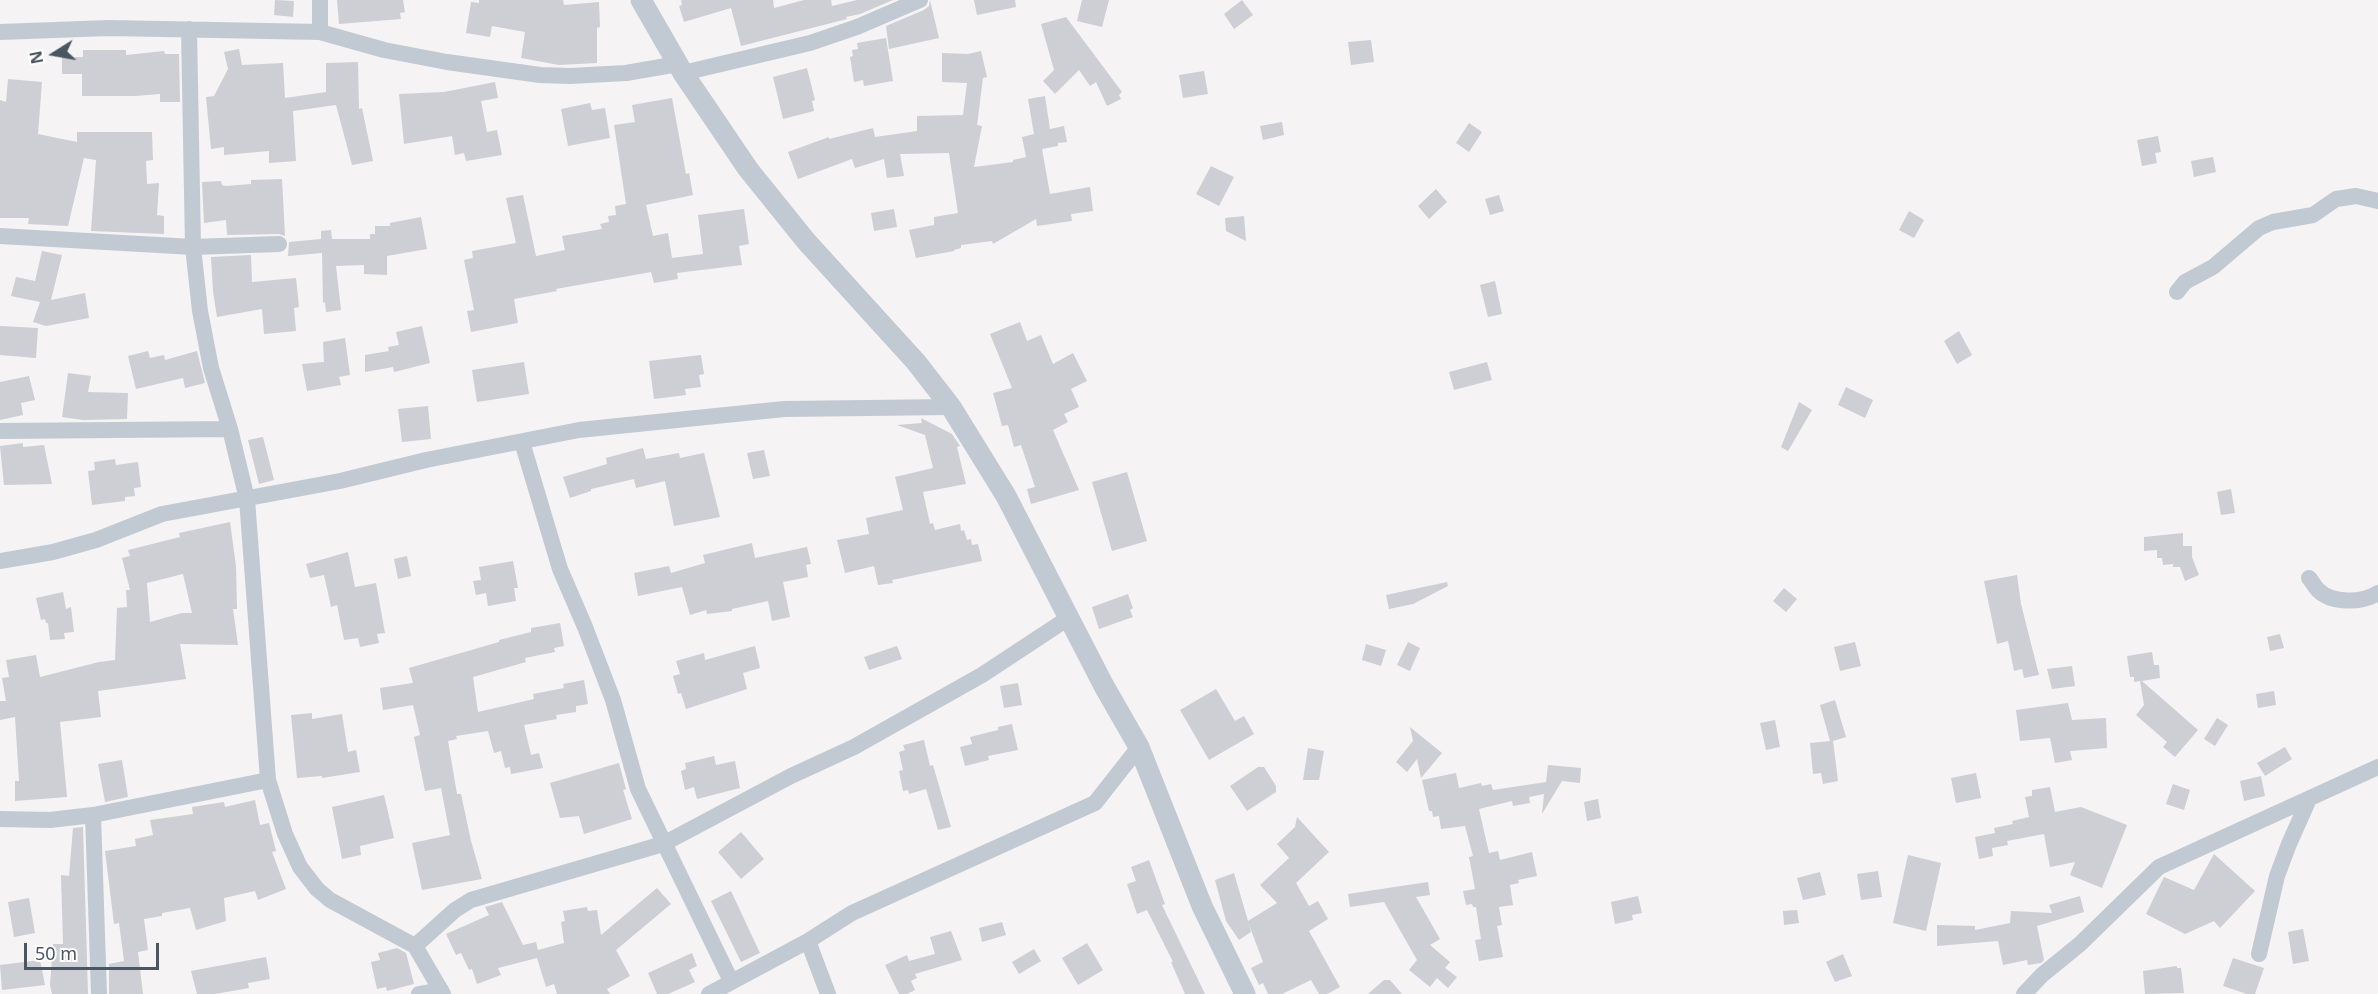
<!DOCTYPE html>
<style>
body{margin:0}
#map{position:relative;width:2378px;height:994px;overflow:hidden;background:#f5f3f3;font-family:"Noto Sans",sans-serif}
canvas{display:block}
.north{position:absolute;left:24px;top:24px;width:60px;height:60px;-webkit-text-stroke:4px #fff;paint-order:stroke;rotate:259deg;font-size:16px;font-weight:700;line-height:24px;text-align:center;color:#4a5661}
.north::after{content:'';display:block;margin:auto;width:21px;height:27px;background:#4a5661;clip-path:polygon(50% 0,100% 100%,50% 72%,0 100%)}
.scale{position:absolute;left:24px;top:943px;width:135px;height:27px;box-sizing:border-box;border:3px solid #4a5661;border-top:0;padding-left:8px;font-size:18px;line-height:21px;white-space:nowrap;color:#4a5661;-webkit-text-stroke:4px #fff;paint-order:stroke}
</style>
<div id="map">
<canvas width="2378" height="994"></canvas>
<div class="north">N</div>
<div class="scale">50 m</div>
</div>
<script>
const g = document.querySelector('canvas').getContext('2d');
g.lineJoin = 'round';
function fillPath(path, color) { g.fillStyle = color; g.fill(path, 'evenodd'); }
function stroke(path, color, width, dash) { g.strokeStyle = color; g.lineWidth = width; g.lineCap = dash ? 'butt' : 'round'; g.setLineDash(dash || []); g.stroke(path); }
fillPath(new Path2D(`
 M275,0L294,1L293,17L274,15Z
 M337,0H403L405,12L400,13L401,19L339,24Z
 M479,0H563L564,5L599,2L600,27L597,28V63L559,65L521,58L525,32L492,26L490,37L466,33L471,2L479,3Z
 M681,0H773L774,8L804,0H831L832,6L857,0H893L860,14L846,17L847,19L741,46L731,8L684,22L679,6L682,5Z
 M930,0L939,38L889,49L886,26L924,10L929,6Z
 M974,0H1015L1016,7L977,15Z
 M1082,0H1109L1102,27L1077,21Z
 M1242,0L1253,15L1234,29L1224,14Z
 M1066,17L1122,92L1119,95L1121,99L1107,106L1096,82L1090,86L1079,70L1055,94L1043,81L1054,70L1041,24Z
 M886,38L893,81L864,86L863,80L854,82L850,57L853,56L852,50L858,49L857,43Z
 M1371,40L1374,62L1351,65L1348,42Z
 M239,49L242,65L283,63L285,98L326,92V63L358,62L359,109L362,108L373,161L352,165L336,105L293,111L296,161L269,163V151L224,155V147L211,149L206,97L214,96L228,69L224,52Z
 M83,50H126V55L164,51L165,54H179L180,102H160V94L135,96H82V74H62V57H83Z
 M981,51L987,77L983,78L977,125L982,126L974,167L1013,162V160L1026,157L1022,137L1034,134L1028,99L1045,96L1050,129L1064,126L1067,142L1058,143V146L1042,149L1050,194L1090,187L1093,211L1071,214L1072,221L1037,226L1036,219L993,244L992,241L961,245V248L954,250V251L916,258L909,230L934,225V217L958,213L949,153L900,154L904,176L887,178L884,159L855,168L852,159L798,179L788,152L829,137V139L873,128L875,137L917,131V116L963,115L967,83L942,82V53L968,54Z
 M807,68L815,100L812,101L814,111L783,119L773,77Z
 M1204,71L1208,94L1183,98L1179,75Z
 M8,79L42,82L38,134L77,142V132H152L153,160L146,161L147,184L159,183L157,215L164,216V234L91,231L96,160L84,158L68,226L28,224L29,218H0V100L6,102Z
 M495,82L498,98L481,101L487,132L497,130L502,155L466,161L464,153L455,155L452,136L404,144L399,94L444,92Z
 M672,98L686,174L689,173L693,195L646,205L653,236L668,233L672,258L703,254L698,215L744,209L749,244L739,246L742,265L677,273L678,279L654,283L651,272L556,289L557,291L514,299L518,323L471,332L467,311L474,310L464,260L473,258L472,251L516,243L506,198L523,195L536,256L565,250L562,236L602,229L600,224L609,222L608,216L616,215L615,206L626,204L614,125L635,122L632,105Z
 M590,103L592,110L605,108L610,138L568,146L561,109Z
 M1282,122L1284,135L1263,140L1260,126Z
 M1469,123L1482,132L1469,152L1456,143Z
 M2158,136L2161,152L2155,153L2157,163L2142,166L2137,140Z
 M2213,157L2216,172L2194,177L2191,161Z
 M1211,166L1234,177L1219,206L1196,194Z
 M282,179L285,236L279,234L227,235L226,220L204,223L202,182L221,181L222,185L226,186L251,184V180Z
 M1436,189L1447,202L1429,219L1418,206Z
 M1499,195L1504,211L1490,215L1485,199Z
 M894,209L897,227L874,231L871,213Z
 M1909,211L1924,220L1914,238L1899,230Z
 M1244,216L1246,241L1226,231L1225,218Z
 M421,217L427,249L387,256V275L364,274V265L336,266L341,310L326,312L325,302L323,303L322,253L288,256L289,242L321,239V231L331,230L332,239H370V234H375V226H390V223Z
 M42,251L62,255L51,300L85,293L89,318L46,326L33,322L40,302L11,296L16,277L35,281Z
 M251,255L252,282L296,278L299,307L294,308L296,331L264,334L262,309L217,317L213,291L211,257Z
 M1495,281L1502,314L1488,317L1480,285Z
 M1020,322L1027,341L1041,335L1053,364L1073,353L1087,381L1071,389L1079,407L1064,414L1068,422L1053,430L1079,490L1031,504L1027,489L1035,487L1021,445L1014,447L1008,425L1002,426L993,393L1012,388L990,334Z
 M0,326L38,328L36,358L0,355Z
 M422,326L430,363L394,372L393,367L365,372V355L389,351L388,347L399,345L396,332Z
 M1959,331L1972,355L1957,364L1944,341Z
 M345,338L350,375L339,377L341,385L307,391L302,364L324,362L323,342Z
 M148,351L150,358L164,355L165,360L197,351L205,383L185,388L183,378L136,389L128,356Z
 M701,355L704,374L699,375L701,387L685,389L686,395L654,399L649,361Z
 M524,362L529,394L477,402L472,370Z
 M1487,362L1492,380L1454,390L1449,372Z
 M68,373L91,376L88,392L128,393L127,419L83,420L62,417Z
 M29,376L35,400L21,403L23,415L0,420V382Z
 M1846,387L1873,400L1865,418L1838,405Z
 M1799,402L1812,410L1788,451L1781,447Z
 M428,406L431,439L402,442L398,409Z
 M921,418L952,434L960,446L957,447L966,484L923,492L930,524L933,523L935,530L960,524L961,531L964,530L967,540L971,539L972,545L978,544L982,561L892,580L893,583L878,585L874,566L845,573L837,540L869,534L866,518L903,510L895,477L933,468L925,435L897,425L922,423Z
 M263,437L274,480L259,484L248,440Z
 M23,443V447L44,445L52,484L4,485L0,446Z
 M643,448L646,459L679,453L680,458L704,453L720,517L674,526L665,481L636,488L634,479L591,489V491L570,498L563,477L607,464L606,458Z
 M764,450L770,476L753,479L747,453Z
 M115,459L116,465L138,462L141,487L134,488L135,496L125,497V501L92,505L88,471L95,470L94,462Z
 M1127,472L1147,541L1112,551L1092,482Z
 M2231,489L2235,513L2221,515L2217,492Z
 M230,522L236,566L237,609H233L238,645L180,644L186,679L98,691L101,717L60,722L67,797L15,801V781H19L15,717L0,720V701H6L2,678L9,677L6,660L36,655L40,677L99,662L115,660L117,608L127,607L126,590H130L122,558L130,556L128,550L180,537L179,533ZM183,574L192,613H182L150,622L147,583Z
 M2183,533V546H2192V557L2199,575L2185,581L2180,567H2173V564L2163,565L2162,558H2157V550L2144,551V537Z
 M752,543L755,558L807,547L811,564L806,565L808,577L783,582L790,617L772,621L768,601L732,609V611L707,614L706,610L690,615L682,587L638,596L634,573L669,566L671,573L705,563L703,555Z
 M348,552L355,587L376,583L385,633L377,634L379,643L360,647L358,638L344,640L337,605L331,607L324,575L310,578L306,564Z
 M407,556L411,576L398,579L394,559Z
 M513,561L518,588H514L516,601L488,606L486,593L476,595L473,581L481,580L479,567Z
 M2017,575L2021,604L2039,675L2024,678L2022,669L2014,671L2008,641L1997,644L1984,581Z
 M1447,582L1448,586L1413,604L1389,609L1386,595Z
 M1784,588L1797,599L1786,612L1773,601Z
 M63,592L66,609L71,607L74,632L64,633L65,639L50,640L48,623H46L45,619L41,620L36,598Z
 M1128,594L1133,608L1130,610L1133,617L1099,629L1092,607Z
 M560,623L564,646L554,648L555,652L525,658L526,662L473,677L478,712L534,699L533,694L564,688L563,684L584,680L588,704L576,706V712L556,715L557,719L524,725L531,755L539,753L543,768L511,774L510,767L505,768L501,751L494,753L488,731L456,736L457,739L448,741L457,794H461L471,841L482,879L422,890L412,843L450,835L441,788L425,791L414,737L420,735L413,705L383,710L380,688L413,683L409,668L499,642V640L531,632V628Z
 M2280,634L2284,648L2270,651L2267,637Z
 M1408,642L1420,648L1410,671L1397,665Z
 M1855,642L1861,666L1840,671L1834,647Z
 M1366,644L1386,650L1381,666L1362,660Z
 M755,646L760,668L743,673L747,689L686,709L681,693L678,694L673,676L680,674L676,661L704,653L705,660Z
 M897,646L902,659L869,670L864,657Z
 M2152,652L2154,665H2159L2160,678L2142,681L2198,730L2175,757L2163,747L2167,742L2136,715L2144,705L2140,681L2134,682V677H2130L2127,656Z
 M2072,666L2075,686L2052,689L2047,669Z
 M1018,683L1022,705L1004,708L1000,686Z
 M1216,689L1235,721L1244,716L1254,734L1209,760L1180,710Z
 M2274,691L2276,705L2258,708L2256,694Z
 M1835,700L1846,737L1833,741L1838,781L1823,784L1821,773L1813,774L1810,743L1830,741L1820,705Z
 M2068,703L2072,720L2106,718L2107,748L2070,751L2072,760L2055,763L2050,738L2020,741L2016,710Z
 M312,713V719L342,714L348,752L356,750L360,772L322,778V776L297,778L291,715Z
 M2217,718L2228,725L2215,746L2204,739Z
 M1775,720L1780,747L1766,750L1760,723Z
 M1012,724L1018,750L988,756L989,760L965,766L960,747L972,744L970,737L998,730V727Z
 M1410,727L1442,753L1421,778L1417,759L1407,772L1396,762L1413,741Z
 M924,740L930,766L933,765L951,827L938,830L926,789L909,794L908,790L903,791L899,771L903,770L899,752L905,750L903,745Z
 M2285,747L2292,759L2265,776L2257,763Z
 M1308,748L1324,751L1319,780H1303Z
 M714,756L716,765L735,761L740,788L697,799L694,787L685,790L681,771L686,769L685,763Z
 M122,760L128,797L105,802L98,764Z
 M619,763L626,789L623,790L632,819L584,834L579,816L560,818L550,783Z
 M1548,765L1581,768L1580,783L1562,781L1542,814L1544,794L1529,797L1530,803L1513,806L1512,801L1479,809L1489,853L1498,851L1500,860L1532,852L1537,876L1518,880L1519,883L1510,885L1513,905L1499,907L1502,925L1497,926L1503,957L1479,961L1475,940L1481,939L1476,907H1473L1472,904L1466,905L1463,891L1475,889L1469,857L1473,856L1465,826L1441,829L1439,816L1433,817L1432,811H1429L1422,780L1456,773L1459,788L1481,783L1482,786L1491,784L1493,790L1546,782Z
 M1258,767H1264L1276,786V792L1247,811L1230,786Z
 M1976,773L1981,798L1956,803L1951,778Z
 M2261,776L2265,796L2244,801L2240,781Z
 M2173,784L2190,790L2184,810L2166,804Z
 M2050,787L2055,812L2081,807L2127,825L2102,888L2070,875L2075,862L2050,867L2044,834L2007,841L2008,845L1992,848L1993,856L1979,859L1975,837L1995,833L1994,828L2013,824L2012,821L2029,817L2025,797L2032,796V790Z
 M384,795L394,838L360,846L361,855L342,859L332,807Z
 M1598,799L1601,818L1587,821L1584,802Z
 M255,800L260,825L269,823L276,851L272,852L286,889L258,900L255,891L224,898L226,921L196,930L190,908L162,913V916L144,919L148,950L138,952L143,994H109V964L124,961L119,923L114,924L105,851L136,846L135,839L153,835L150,820L193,814L192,807L224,802L225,807Z
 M1297,817L1329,852L1296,883L1309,906L1318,901L1328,919L1309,931L1340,987L1327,994H1319L1311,980L1282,994H1268L1263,983L1259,985L1251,968L1263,962L1248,922L1251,932L1239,940L1226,921L1215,880L1234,873L1248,921L1277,903L1260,885L1289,858L1277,844L1295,827Z
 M83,827L88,994H52L50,985L53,944H63L61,875L69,876L73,828Z
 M741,832L764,859L741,879L718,852Z
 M2214,854L2255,891L2220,928L2214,921L2185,934L2146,914L2164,877L2194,890Z
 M1908,855L1941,863L1926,931L1893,923Z
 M1149,860L1165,904L1162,905L1205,994H1185L1171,962H1173L1147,910L1137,914L1127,884L1136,881L1131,867Z
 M1878,871L1882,897L1861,900L1857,874Z
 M1820,872L1826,895L1803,900L1797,878Z
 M1428,882L1430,895L1416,897L1440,939L1430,945L1450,962L1445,968L1457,977L1448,988L1437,978L1430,987L1409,970L1417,960L1384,902L1350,907L1348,894Z
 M657,888L671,904L616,950L630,976L607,989L610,994H557L554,984L546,987L537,958L498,968L501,975L477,984L472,969L469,970L461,953L456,955L446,934L489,915L485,907L502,902L523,945L536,942L538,950L564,943L561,922L565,921L563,911L587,907L588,911L597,910L601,935Z
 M731,891L760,953L741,962L711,901Z
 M1638,896L1642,913L1632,915L1633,920L1615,924L1611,902Z
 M2080,896L2084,912L2037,926L2044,960L2041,963L2028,965L2027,960L2003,965L1998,941L1937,946V925L1975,926V930L2010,923L2011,911L2052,913L2049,905Z
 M29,898L35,933L14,937L8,902Z
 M1797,910L1799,923L1784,925L1783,911Z
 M1002,922L1006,935L982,942L979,928Z
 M2303,929L2309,961L2293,964L2288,932Z
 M951,931L962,960L915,974L917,978L911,981L915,990L907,994H899L885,965L907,955L909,961L935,954L930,937Z
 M1087,943L1103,970L1078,985L1062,958Z
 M397,948L406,953L414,984L387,991L386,987L377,989L371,962L380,960L378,953Z
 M1034,949L1041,961L1019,974L1012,962Z
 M692,953L697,966L689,970L695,982L668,994H657L648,973Z
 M1843,954L1852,976L1835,982L1826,962Z
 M266,957L270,979L248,983L249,988L215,994H197L191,971Z
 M2233,958L2264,968L2255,994H2247L2223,986Z
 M40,960L45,985L2,990L0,965Z
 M2177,966V968H2181L2184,993L2145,994L2143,971Z
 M1384,980H1390L1402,994H1368Z`), '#cdcfd5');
stroke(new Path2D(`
 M189,29L193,247L200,311L211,368L230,429L247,499L268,780L285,834L300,867L317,889L330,900L415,946L443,994
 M0,32L109,28L320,32L384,50L447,62L540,75L570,76L626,73L678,64
 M320,32V0
 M683,73L810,43L857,27L920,0
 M0,236L193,247L279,244
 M2177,292L2185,282L2213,267L2259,228L2273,222L2313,215L2336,199L2356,196L2378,201
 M0,431L230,429
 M522,442L560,569L585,627L613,700L638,789L731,981
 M0,561L53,552L96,540L162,514L340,481L426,460L579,430L784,409L951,407
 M2309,578C2312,581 2314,586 2318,590C2332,604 2362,603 2378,593
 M93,815L99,994
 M0,819L50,820L93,815L268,780
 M808,941L828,994
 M415,946L455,910L471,900L663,844L791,776L854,747L982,675L1070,617
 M2259,954L2277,876L2289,844L2309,799
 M419,994L441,990
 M709,994L808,941L852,913L1095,803L1139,747
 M2024,994L2042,975L2080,944L2159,867L2378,767`), '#c1cad2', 16);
stroke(new Path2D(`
 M641,0L683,73L748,169L806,241L916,362L951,407L1006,496L1104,686L1139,747L1202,906L1245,994`), '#c1cad2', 21);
</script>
